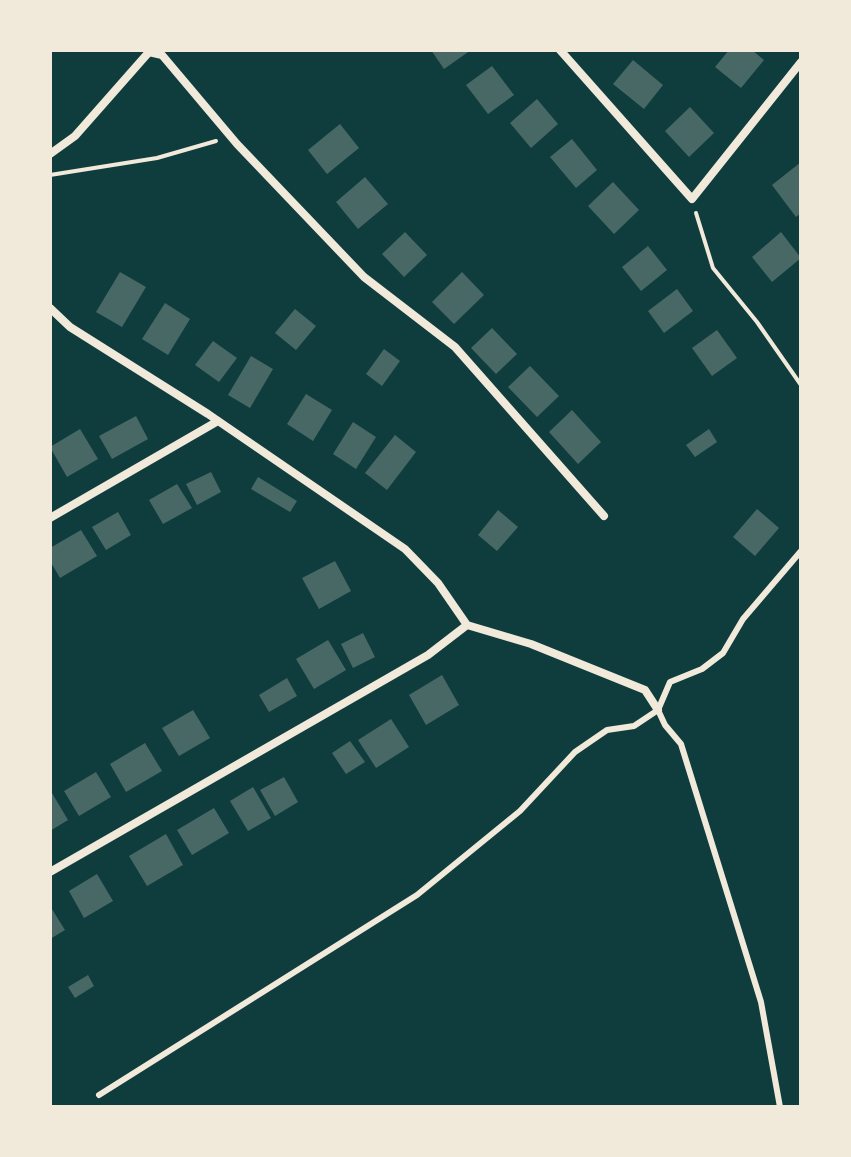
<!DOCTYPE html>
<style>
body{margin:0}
#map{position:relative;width:851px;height:1157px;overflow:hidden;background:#0f3d3e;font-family:Helvetica,sans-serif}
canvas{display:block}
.frame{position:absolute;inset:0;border:52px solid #f1e9da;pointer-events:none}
</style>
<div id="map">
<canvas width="851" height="1157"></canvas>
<div class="frame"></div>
</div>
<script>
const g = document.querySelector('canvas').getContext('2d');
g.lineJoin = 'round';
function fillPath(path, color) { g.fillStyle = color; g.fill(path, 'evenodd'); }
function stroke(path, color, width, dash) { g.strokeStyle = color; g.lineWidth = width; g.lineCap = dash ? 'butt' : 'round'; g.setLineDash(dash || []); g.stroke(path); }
fillPath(new Path2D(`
 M431,50H471L444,69Z
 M729,50H752L764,60L741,88L715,67Z
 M633,60L663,85L644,109L613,84Z
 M492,66L514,95L488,114L466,85Z
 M537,99L558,124L531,148L510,123Z
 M690,107L714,133L689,157L665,131Z
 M340,124L359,148L327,174L308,150Z
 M572,139L597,170L576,188L550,157Z
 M801,162V213L796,217L772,185Z
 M365,177L388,204L358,229L336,202Z
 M613,182L639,210L614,234L588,206Z
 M405,232L427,255L404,277L382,254Z
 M781,232L801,258L772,282L752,257Z
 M648,246L667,270L641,291L622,267Z
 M120,272L146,287L122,327L96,312Z
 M462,272L484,295L454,324L432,302Z
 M677,289L693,311L664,333L648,311Z
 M165,303L190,319L168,355L142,339Z
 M295,309L316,326L296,350L275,333Z
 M492,328L517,354L496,374L471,348Z
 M717,330L737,358L712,376L692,348Z
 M213,341L237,358L219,382L195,365Z
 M384,349L400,361L382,386L366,374Z
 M251,356L273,369L250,408L228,395Z
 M530,366L559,396L537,417L508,387Z
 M306,394L332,410L313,441L287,424Z
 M572,410L601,442L578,464L549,432Z
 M136,416L148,439L112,459L99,436Z
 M353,422L376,437L356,469L333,454Z
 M80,429L98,459L67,477L50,447Z
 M709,429L717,442L695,457L686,445Z
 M395,435L416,452L387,490L365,473Z
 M211,472L221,492L197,505L186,484Z
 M258,477L297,501L290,512L251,489Z
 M177,484L192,508L163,524L149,500Z
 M757,509L779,528L755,556L733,537Z
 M498,510L518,527L497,551L478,535Z
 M118,512L131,535L106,550L92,527Z
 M81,530L97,556L60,578L50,561V548Z
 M335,561L351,591L319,609L302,578Z
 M363,633L375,657L353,668L341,644Z
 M328,640L346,670L314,689L296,659Z
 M442,675L459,705L426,725L409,695Z
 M287,678L297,696L269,712L259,695Z
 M193,710L210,738L179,756L162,728Z
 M391,719L409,747L376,768L358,740Z
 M350,741L365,762L346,774L332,753Z
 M145,743L162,771L126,792L110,764Z
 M96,772L111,797L79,816L64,791Z
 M284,777L298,802L275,816L260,790Z
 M253,787L271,818L248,831L230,801Z
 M52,793L68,820L50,831V795Z
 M214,808L229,833L192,855L177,830Z
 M166,834L183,865L147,886L129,856Z
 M97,874L113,901L84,918L69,891Z
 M50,906L65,930L50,939Z
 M88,975L94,986L75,998L68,987Z`), '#486865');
stroke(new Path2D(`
 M50,175L157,158L216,141
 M696,213L713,268L757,322L801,385`), '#f1e9da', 4);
stroke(new Path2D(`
 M658,710L665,725L681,744L761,1002L780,1107
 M99,1095L417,895L520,811L575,752L607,730L634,726L658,710L670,682L702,669L723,653L743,619L801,551`), '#f1e9da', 6);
stroke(new Path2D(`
 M560,50L692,199L801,62
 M50,154L75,136L149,52L162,55L237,144L364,277L455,347L604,516
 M50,308L70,327L208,414L405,549L438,583L467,625L531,644L645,690L658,710
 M50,518L218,421
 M50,872L428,655L467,625`), '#f1e9da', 8);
</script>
